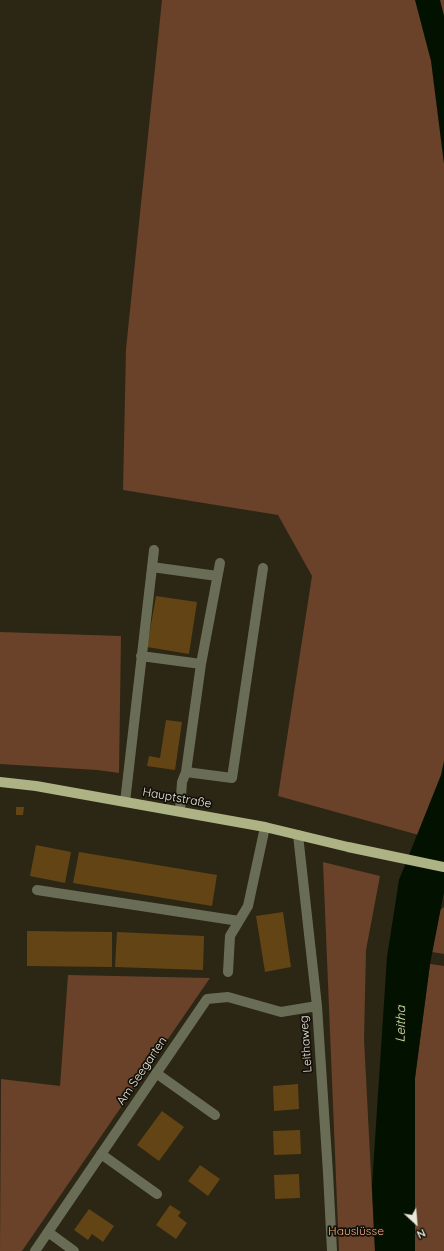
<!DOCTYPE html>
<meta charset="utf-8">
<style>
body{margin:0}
#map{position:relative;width:444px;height:1251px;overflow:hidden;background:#2c2614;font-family:Quicksand,sans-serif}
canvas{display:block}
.north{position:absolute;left:396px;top:1203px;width:40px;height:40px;-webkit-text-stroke:3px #121008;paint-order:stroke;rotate:154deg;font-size:11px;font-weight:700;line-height:16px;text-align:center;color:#e9e6da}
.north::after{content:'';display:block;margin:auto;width:14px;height:18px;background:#e9e6da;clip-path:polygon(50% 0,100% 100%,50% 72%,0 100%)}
</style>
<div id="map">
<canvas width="444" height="1251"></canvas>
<div class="north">N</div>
</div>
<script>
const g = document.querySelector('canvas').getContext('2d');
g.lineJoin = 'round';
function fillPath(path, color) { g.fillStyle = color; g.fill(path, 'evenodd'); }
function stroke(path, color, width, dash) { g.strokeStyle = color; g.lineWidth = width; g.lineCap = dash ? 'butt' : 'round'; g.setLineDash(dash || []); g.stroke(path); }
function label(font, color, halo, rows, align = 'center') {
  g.font = font + ' Quicksand,sans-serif'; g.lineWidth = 3.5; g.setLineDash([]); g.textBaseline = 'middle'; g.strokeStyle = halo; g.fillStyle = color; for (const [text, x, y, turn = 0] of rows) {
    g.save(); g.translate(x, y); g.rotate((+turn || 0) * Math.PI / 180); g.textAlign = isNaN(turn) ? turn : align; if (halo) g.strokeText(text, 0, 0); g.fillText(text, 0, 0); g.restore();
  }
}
fillPath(new Path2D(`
 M162,0H444V842L278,796L312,576L278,515L123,490L126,349Z
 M0,632L121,636L119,773L97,770L0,764Z
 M323,862L380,876L366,950L364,1039L375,1251H339Z
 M444,907V954L432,952L440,910Z
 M430,964L444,966V1251H415V1078Z
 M68,975L210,978L22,1251H0L1,1079L60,1086Z`), '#694229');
fillPath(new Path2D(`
 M415,0H440L444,16V164L431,61Z
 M444,761V892L430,964L415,1078V1251H375L372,1186L387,957L399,880L441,775Z`), '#031100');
fillPath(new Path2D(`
 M156,596L197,602L189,654L147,647Z
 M166,720L182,722L175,770L147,766L149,756L160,758Z
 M16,807H24L23,815H16Z
 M36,845L71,852L65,883L30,876Z
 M79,852L217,875L212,906L73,883Z
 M283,912L291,967L265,972L256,916Z
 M27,931L112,932V967L27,966Z
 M117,932L204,936L203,970L115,967Z
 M298,1084L299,1109L274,1111L273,1086Z
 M162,1111L184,1127L159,1161L137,1145Z
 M300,1130L301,1154L274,1155L273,1131Z
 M200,1165L220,1179L208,1196L188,1181Z
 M299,1174L300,1198L275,1199L274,1175Z
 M170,1205L181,1212L178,1216L187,1223L176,1239L156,1225Z
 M89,1209L114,1226L103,1242L92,1234L88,1240L74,1230Z`), '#634415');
stroke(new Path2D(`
 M152,567L217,576
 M141,656L201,664
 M186,772L232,778L263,568
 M125,802L154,550
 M180,811L182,782L186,772L201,664L220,563
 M298,835L317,1006L328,1173L332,1251
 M37,890L239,921
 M228,972L230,936L248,906L265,827
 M156,1073L215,1115
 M101,1154L157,1194
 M48,1232L74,1251
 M35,1251L207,999L228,997L281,1012L317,1006`), '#6a6d56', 10);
stroke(new Path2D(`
 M0,782L36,786L265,827L348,847L444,867`), '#adb384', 10);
label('12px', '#e9e6da', '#121008', [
 ["Hauptstraße",177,798,10],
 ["Leithaweg",306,1044,-94],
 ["Am Seegarten",142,1071,-56]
]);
label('12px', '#f6ae7f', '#121008', [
 ["Hauslüsse",356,1231]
]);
label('italic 13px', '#c3eea6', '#121008', [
 ["Leitha",401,1024,-89]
]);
</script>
